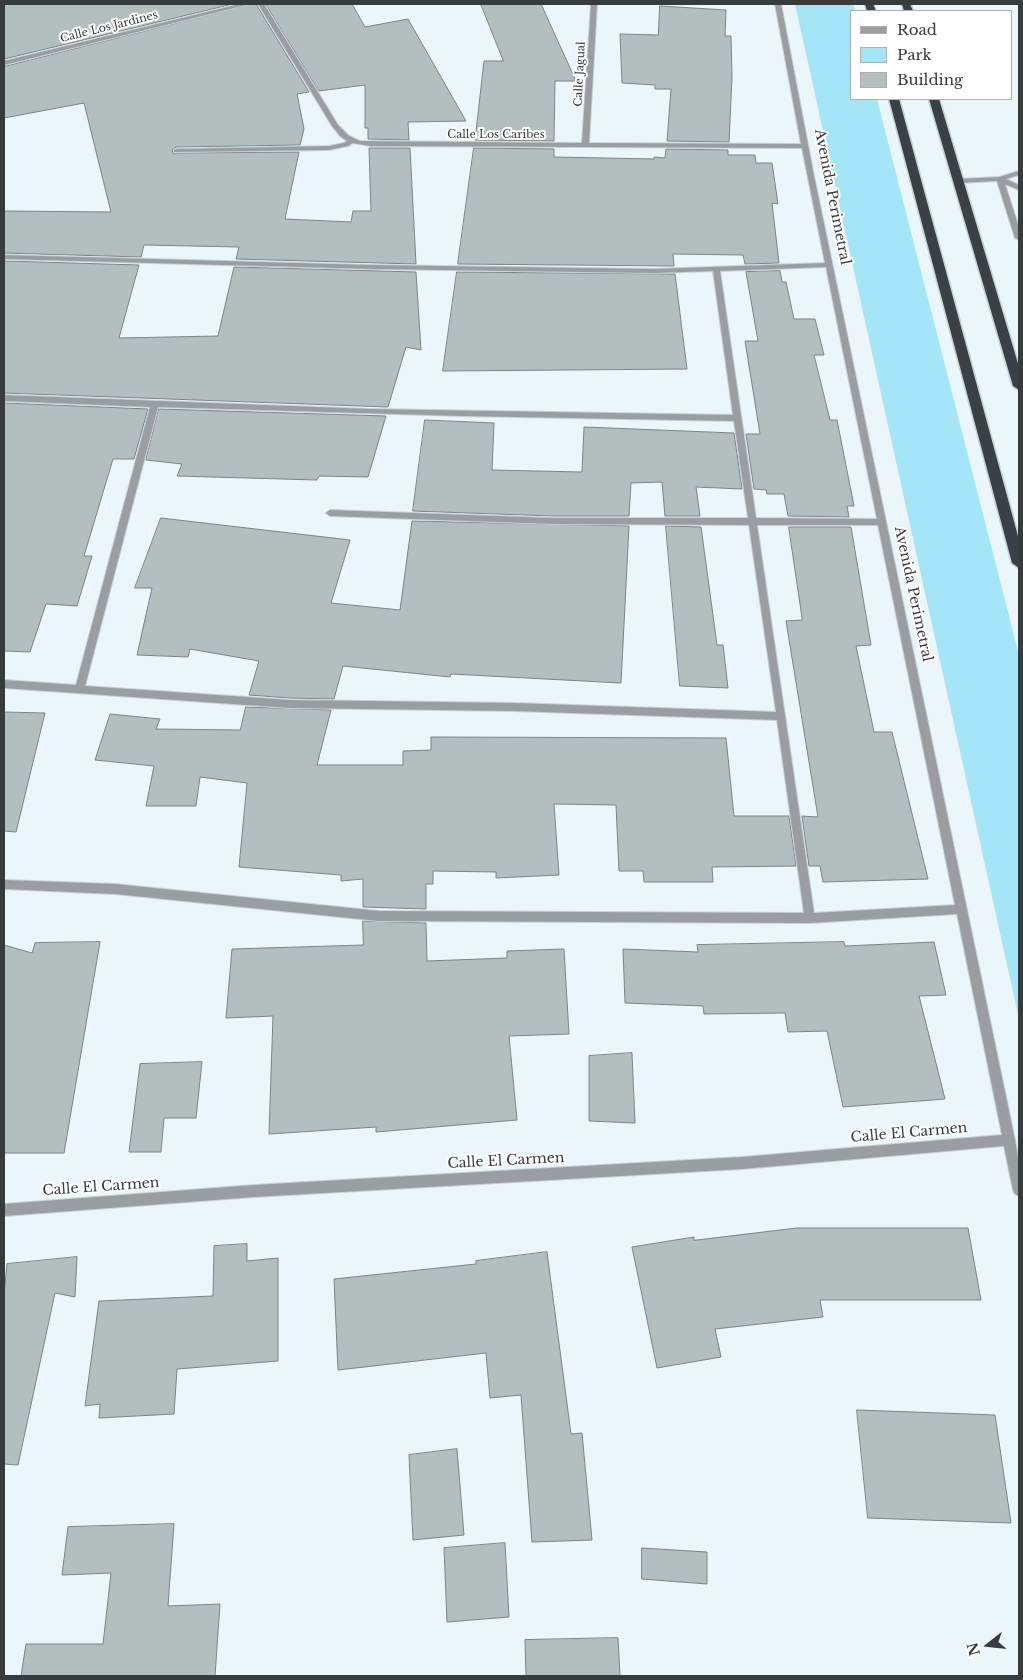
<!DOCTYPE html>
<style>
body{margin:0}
#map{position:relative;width:1023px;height:1680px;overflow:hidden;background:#eaf6f9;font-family:"Libre Baskerville",serif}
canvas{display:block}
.frame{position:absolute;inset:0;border:5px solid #363b3c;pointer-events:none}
.legend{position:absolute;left:850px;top:10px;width:162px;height:90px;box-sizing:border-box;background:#fff;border:1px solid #afb1b1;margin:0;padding:6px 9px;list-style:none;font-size:15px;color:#363b3c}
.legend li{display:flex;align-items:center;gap:10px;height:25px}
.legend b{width:25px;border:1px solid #afb1b1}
.north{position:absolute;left:963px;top:1620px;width:50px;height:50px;-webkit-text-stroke:4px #fff;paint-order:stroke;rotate:254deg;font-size:14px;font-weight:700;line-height:20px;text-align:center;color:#363b3c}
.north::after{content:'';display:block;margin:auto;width:18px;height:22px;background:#363b3c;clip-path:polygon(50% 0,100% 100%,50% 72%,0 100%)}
</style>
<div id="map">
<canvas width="1023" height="1680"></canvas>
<div class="frame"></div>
<ul class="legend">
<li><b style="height:6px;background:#9b9ea1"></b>Road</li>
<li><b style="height:14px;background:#a4e6f8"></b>Park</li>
<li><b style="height:14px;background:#b3bfbe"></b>Building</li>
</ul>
<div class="north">N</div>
</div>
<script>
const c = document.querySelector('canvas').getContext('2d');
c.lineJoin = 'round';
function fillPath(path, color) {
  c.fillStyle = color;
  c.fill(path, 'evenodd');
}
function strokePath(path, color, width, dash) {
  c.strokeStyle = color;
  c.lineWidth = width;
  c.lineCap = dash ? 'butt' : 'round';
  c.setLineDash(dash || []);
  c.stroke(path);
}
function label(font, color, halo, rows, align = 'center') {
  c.font = font + ' "Libre Baskerville",serif';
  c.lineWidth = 4;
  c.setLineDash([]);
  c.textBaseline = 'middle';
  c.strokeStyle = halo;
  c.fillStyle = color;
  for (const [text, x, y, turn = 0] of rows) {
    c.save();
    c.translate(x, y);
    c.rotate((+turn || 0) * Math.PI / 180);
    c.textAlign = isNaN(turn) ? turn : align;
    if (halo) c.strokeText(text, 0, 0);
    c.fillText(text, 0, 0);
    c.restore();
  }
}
const green = new Path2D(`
 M795 4H853L855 11H852V99H877L1019 655V1019Z`);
const building = new Path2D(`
 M4 4H233L4 59Z
 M252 4H256L309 92 297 94 304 129 300 145 176 147 172 150 173 153 299 152 285 219 351 222 353 211H371L369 148H410L416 264 236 259 239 247 144 245 141 257 4 253V211L111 212 84 103 4 118V67Z
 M266 4H352L365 27 408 19 466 121 408 122 409 140 368 139V128H365V85L319 91Z
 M481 4H541L576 81H555L554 141 475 140 484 61H503Z
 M660 6 726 10 725 36H731L732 77 729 142 667 141 671 89H655V85L622 83 620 34 658 35Z
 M474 148 554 149V157L654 159V157L665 158 666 149 728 150V155H755L756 163H772L778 204 772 203 779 263 745 264 743 255 673 254 674 266 458 264Z
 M4 261 139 265 119 338 218 336 234 267 416 272 421 350 406 347 388 407 4 393Z
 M780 271 782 282H786L794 319H815L824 355H814L830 420H837L854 506H847L849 517 788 516 784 494H767L766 490 754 489 746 434H760L745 341H758L746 272Z
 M457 272 675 274 687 369 443 371Z
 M4 403 148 409 134 459H113L84 556H92L77 606 46 604 30 652 4 651Z
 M159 409 386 416 368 477 319 476 317 480 177 476 182 464 146 460Z
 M425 420 494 423 492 470 582 472 584 427 734 433 742 489 696 487 700 516H665L662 482 631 483 629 516H553L413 511Z
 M161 518 350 540 331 603 400 610 412 521 629 526 621 683 451 674 450 677 343 666 334 699 290 698 249 695 259 661 190 649 188 657 137 655 152 588H135Z
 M666 526 701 527 717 645H723L728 688 680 686Z
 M789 527H851L871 645 856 646 874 732H892L928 879 823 882 820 866H809L802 816 818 817 786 621 802 620Z
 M246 707 331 710 317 765H403V751L431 750V737L726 738 734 816H789L796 866 712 867 713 882H644L643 871H619L616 805 554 804 559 875 496 878V872L433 871V884H426V909L363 907V879L341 881V875L239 867 247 783 200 777 196 806H146L154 766 95 760 110 714 160 719 156 729 240 730Z
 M4 712 45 713 16 832 4 831Z
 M363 921 426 923 427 961 507 958V951L564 949 569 1034 509 1036 517 1120 376 1132V1127L269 1134 273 1016 226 1018 232 949 363 945Z
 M100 942 64 1153H4V945L32 953 35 943Z
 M844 942 845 946 934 942 946 995 919 996 945 1099 843 1107 827 1031 788 1032 785 1013 704 1014 703 1006 625 1003 623 949 698 952 697 945Z
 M632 1053 635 1123 589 1121V1056Z
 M202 1062 196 1118H164L161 1152H129L140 1064Z
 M797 1228H968L981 1300H820L823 1317 715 1329 721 1357 657 1368 632 1247 694 1237V1240Z
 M247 1244V1261L278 1258V1361L177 1369 174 1414 99 1418 100 1404 85 1406 99 1301 213 1296 214 1246Z
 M547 1252 571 1434 582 1433 592 1540 532 1542 521 1395 490 1398 486 1353 338 1370 334 1279 476 1264V1261Z
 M77 1257 75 1297 55 1293 18 1465 4 1464V1295L7 1264Z
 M857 1410 995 1415 1011 1523 868 1518Z
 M457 1449 464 1535 413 1540 409 1455Z
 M174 1524 168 1606 220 1604 215 1676H21L26 1644H103L111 1573 62 1575 68 1527Z
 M505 1543 509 1617 447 1622 444 1548Z
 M642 1548 707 1552V1584L642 1579Z
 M618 1638 620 1676H526L525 1640Z`);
const street = new Path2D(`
 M240 4H250L4 65V61Z
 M258 4H264L338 125 349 136 360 141 582 143 591 4H597L589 143 801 144 775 4H781L814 176 1015 1140 1019 1163V1196L1015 1194 1013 1190 1004 1146 742 1169 254 1197 4 1216V1204L254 1185 742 1157 1002 1135 957 914 810 923 379 921 115 894 4 889V880L115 884 379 911 804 913 777 720 514 711 290 708 4 688V680L76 685 150 407 4 401V395L370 409 733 415 713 271 654 273 372 269 4 259V255L372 265 654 269 825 263 802 148 370 146 353 143 348 146 329 150 174 152V150L176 149 329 146 344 143 347 141 340 136 332 126ZM826 267 877 519 756 518 720 271ZM158 407 462 416 734 421 748 518H553L330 510 326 513 330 516 553 524 749 525 776 712 514 703 290 700 85 686ZM757 525H878L955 905 814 913Z
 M1019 171V175L1006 179 1019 185V190L1005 184 1019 228V240L1015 238 997 181 958 183 955 181 958 179 999 177Z`);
const highway = new Path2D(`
 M865 4H873L876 11H867Z
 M902 4H910L913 11H904Z
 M889 99H899L1019 540V568L1012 563Z
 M929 99H939L1019 367V390L1013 386Z`);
const farStreetnames = [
 ["Calle Los Jardines",109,27,-14],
 ["Calle Jagual",580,74,-87],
 ["Calle Los Caribes",496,135]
];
const streetNames = [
 ["Avenida Perimetral",832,197,79],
 ["Avenida Perimetral",913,594,78],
 ["Calle El Carmen",909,1133,-5],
 ["Calle El Carmen",506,1161,-3],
 ["Calle El Carmen",101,1187,-4]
];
fillPath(green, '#a4e6f8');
fillPath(building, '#b3bfbe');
strokePath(building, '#7a8584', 1);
strokePath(street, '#c6d1d3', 2);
strokePath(highway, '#c6d1d3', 3);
fillPath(street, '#9b9ea1');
fillPath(highway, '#3a4146');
label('11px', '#363b3c', '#fff', farStreetnames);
label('14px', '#363b3c', '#fff', streetNames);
</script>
